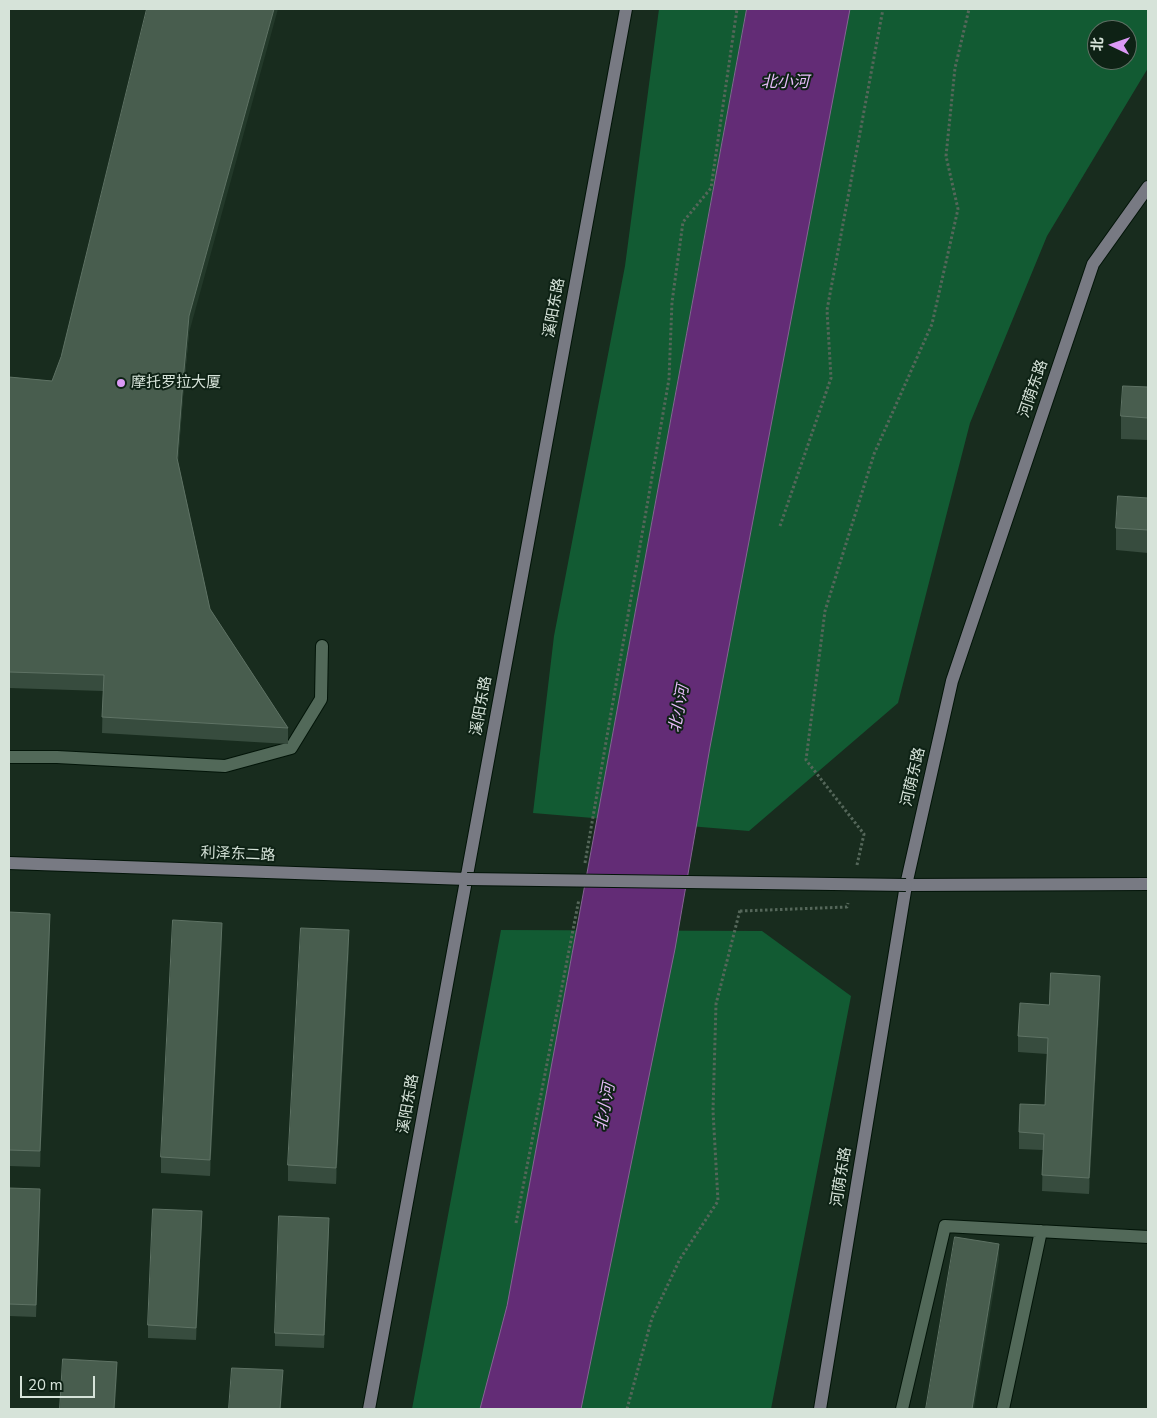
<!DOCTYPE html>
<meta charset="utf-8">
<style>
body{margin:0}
#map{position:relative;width:1157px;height:1418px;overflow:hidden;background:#182c1e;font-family:"Nunito Sans","Noto Sans SC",sans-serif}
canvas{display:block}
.frame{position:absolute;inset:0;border:10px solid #d6e3d9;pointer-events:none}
.north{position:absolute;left:1087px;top:20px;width:50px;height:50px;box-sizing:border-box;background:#0e2215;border:1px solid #5e6f63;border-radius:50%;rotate:273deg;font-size:14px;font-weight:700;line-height:20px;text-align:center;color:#d6e3d9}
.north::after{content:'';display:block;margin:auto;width:18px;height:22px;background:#db99f5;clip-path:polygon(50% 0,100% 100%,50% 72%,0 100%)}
.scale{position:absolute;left:20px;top:1376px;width:75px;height:22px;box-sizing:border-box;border:2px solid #d6e3d9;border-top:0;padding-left:6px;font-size:15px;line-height:18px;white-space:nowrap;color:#d6e3d9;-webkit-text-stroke:4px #0e2215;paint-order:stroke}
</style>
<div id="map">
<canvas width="1157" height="1418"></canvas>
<div class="frame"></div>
<div class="north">北</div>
<div class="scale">20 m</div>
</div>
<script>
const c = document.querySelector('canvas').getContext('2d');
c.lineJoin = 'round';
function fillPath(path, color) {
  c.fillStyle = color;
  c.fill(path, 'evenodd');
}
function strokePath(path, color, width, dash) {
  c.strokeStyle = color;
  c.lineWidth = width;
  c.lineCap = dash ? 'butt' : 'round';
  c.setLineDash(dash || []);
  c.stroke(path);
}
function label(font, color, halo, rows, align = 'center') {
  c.font = font + ' "Nunito Sans","Noto Sans SC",sans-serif';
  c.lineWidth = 4;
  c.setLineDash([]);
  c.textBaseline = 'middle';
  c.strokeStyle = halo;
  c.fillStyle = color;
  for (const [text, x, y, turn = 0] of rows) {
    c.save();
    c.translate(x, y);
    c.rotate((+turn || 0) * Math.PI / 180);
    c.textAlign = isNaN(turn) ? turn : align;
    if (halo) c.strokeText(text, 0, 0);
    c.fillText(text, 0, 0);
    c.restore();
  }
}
const green = new Path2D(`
 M659 9H1148V68L1047 236 970 423 898 703 749 831 533 813 554 636 625 266ZM1097 30H1127V60H1097Z
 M501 930 762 931 851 996 771 1409H412Z`);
const water = new Path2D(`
 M747 9H850L710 747 675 949 581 1409H480L507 1306Z`);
const path = new Path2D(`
 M780 526 831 378 827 310 883 9
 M585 863 669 379 672 302 683 222 711 188 737 9
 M857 865 864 834 806 760 825 611 874 454 932 324 958 209 946 156 955 68 969 9
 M740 911 847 907 848 903
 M516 1223 579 899
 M627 1409 652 1318 680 1259 718 1201 713 1111 716 1004 740 910`);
const lane = new Path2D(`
 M9 757H57L225 766 291 748 321 699 322 646`);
const street = new Path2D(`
 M902 1409 945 1226 1148 1237
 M1003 1409 1041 1231`);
const secondary = new Path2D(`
 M9 863 467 879
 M906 885 1148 884
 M369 1409 626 9
 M820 1409 906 885 952 681 1093 264 1148 187`);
const secondaryBridge = new Path2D(`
 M467 879 906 885`);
const wall = new Path2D(`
 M189 333 183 397 178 462 210 609 288 728V744L102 733 103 691 9 688V377L52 381Z
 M1148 387V440L1121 439V416Z
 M1148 498V553L1116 550V528Z
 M9 912 50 930 40 1167 9 1166Z
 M222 939 210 1176 161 1173V1157Z
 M349 946 336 1184 288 1181V1165Z
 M1100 992 1089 1194 1042 1191 1043 1150 1019 1149V1132L1045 1105 1047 1054 1018 1052V1036L1049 1005Z
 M9 1188 40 1202 36 1317 9 1316Z
 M202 1223 196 1340 148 1338V1325Z
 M329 1230 324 1348 275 1346V1333Z`);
const shadedWall = new Path2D(`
 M274 9H278L189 333 183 397 177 474V458L183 381 189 316Z
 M50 914V930L40 1167V1151Z
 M222 923V939L210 1176V1160Z
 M349 930V946L336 1184V1168Z
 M1100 976V992L1089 1194V1178Z
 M202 1211V1223L196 1340V1328Z
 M329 1218V1230L324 1348V1335Z
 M999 1244V1260L974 1409H972Z
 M117 1362V1378L115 1409H114Z
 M283 1370 281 1409H280Z`);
const building = new Path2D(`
 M147 9H274L189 316 183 381 177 458 210 609 288 728 102 717 104 675 9 672V377L52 381 61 357Z
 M1123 386 1148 387V418L1121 416Z
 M1118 496 1148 498V530L1116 528Z
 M9 912 50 914 40 1151 9 1150Z
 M173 920 222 923 210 1160 161 1157Z
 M301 928 349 930 336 1168 288 1165Z
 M1051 973 1100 976 1089 1178 1042 1175 1044 1134 1019 1132 1020 1104 1045 1105 1048 1038 1018 1036 1020 1003 1049 1005Z
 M9 1188 40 1189 36 1305 9 1304Z
 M153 1209 202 1211 196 1328 148 1325Z
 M279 1216 329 1218 324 1335 275 1333Z
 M955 1237 999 1244 972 1409H926Z
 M63 1359 117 1362 114 1409H60Z
 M232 1368 283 1370 280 1409H229Z`);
const markers = [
 [121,383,5,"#db99f5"]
];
const streetNames = [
 ["溪阳东路",555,308,-80],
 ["河荫东路",1034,389,-71],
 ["溪阳东路",482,706,-80],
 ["河荫东路",914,777,-77],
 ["利泽东二路",238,855,2],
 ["溪阳东路",409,1104,-80],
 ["河荫东路",842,1177,-81]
];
const poiNames = [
 ["摩托罗拉大厦",131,383]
];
const waterNames = [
 ["北小河",785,83],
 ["北小河",680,709,-79],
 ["北小河",606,1107,-79]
];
fillPath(green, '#125b33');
fillPath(water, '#632c76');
strokePath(water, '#866394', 1);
strokePath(lane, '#021408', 14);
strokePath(street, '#021408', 14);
strokePath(secondary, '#021408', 14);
strokePath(path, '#55675a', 3, [2.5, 2.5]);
strokePath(lane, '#526959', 12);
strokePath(street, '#526959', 12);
strokePath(secondary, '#787a83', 12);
strokePath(secondaryBridge, '#021408', 14, []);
strokePath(secondaryBridge, '#787a83', 12);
fillPath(wall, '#374c3e');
fillPath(shadedWall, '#23392a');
fillPath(building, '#485d4e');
strokePath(building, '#5e7264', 1);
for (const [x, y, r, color] of markers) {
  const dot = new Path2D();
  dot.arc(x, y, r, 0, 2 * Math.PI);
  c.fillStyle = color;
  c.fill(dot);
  strokePath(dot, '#0e2215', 2);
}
label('15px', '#d6e3d9', '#0e2215', streetNames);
label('15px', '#d6e3d9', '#0e2215', poiNames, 'left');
label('italic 16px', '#e7bcf9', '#0e2215', waterNames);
</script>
